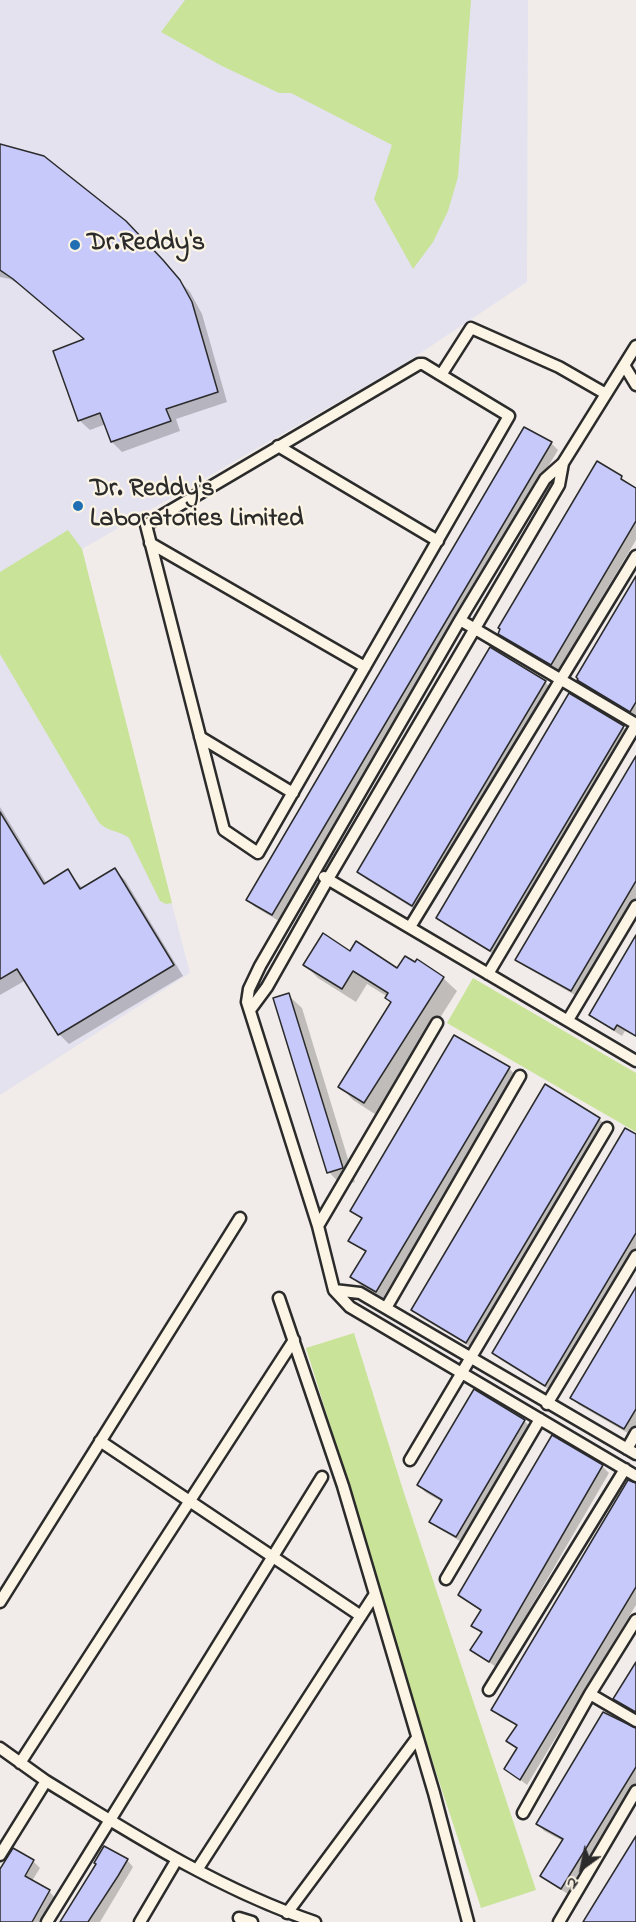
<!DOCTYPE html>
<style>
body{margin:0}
#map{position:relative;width:636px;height:1922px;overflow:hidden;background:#f1ece9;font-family:"Indie Flower",sans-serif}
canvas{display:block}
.north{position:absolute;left:552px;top:1838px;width:60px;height:60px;-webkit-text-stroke:4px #fcf5e5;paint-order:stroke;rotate:213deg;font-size:16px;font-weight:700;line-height:24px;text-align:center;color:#2b2b2b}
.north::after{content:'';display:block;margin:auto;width:21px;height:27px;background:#2b2b2b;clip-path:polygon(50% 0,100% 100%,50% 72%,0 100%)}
</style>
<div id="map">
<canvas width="636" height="1922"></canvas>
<div class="north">N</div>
</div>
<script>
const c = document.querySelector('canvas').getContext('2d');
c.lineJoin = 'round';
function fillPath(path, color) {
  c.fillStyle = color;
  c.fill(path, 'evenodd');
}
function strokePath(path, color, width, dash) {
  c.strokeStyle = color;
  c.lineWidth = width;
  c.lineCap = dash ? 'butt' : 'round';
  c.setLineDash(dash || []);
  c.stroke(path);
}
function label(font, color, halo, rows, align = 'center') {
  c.font = font + ' "Indie Flower",sans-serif';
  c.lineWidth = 4.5;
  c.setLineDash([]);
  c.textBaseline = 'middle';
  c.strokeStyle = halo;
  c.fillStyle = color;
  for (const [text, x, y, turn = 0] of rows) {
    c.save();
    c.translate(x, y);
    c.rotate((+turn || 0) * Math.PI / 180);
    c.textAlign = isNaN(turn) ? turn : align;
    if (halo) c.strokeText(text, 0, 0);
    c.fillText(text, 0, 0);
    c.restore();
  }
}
const built = new Path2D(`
 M0 0H528L527 282 404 364 82 549 123 717 190 973 0 1095Z`);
const green = new Path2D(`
 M185 0H471L458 177 448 211 433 242 413 269 374 199 392 145 291 93H279L222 66 161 32Z
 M68 530 82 549 172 903 166 904 160 901 129 838C119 830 106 832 98 821L0 654V572Z
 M473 978 636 1073V1132L447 1023Z
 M354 1333 403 1490 536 1890 481 1908 420 1724 355 1505 306 1348Z`);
const shadow = new Path2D(`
 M0 146 136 233 190 292 202 314 227 402 176 419 180 431 122 452 112 442 106 424 90 430 79 420 86 340 25 288 10 279 0 277Z
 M551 443 558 450 279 921 255 907 248 900Z
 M621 478 636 490V540L558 671 507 641 500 633Z
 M636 579V717L586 688 579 680Z
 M545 682 552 689 419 912 366 879 359 872Z
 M623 727 630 734 498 957 445 925 438 918Z
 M636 758V898L578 997 524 966 517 959Z
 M0 807 47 884 68 871 83 889 115 870 125 880 183 976 69 1044 59 1034 26 980 0 995Z
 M636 938V1037L625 1031 622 1036 598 1021 591 1014Z
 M350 953 398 970 443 978 457 991 378 1116 353 1100 340 1086 393 1003 388 997 367 984 356 1002 318 978 305 965Z
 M288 995 302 1008 355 1182 342 1186 329 1172Z
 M509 1068 515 1075 383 1298 359 1284 352 1277 367 1253 349 1241 362 1219 352 1211Z
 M599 1119 606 1126 474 1349 420 1317 413 1310Z
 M636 1136V1251L553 1392 501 1360 494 1353Z
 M636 1289V1428L631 1435 579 1405 572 1398Z
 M524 1421 531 1427 463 1543 438 1528 431 1521 442 1502 425 1492 419 1485Z
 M553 1437 603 1467 609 1473 496 1667 472 1650 482 1634 473 1626 482 1611 460 1595Z
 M636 1485V1605L527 1785 506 1769 518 1750 508 1741 517 1726 499 1716 493 1709Z
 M636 1665V1714L615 1699Z
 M636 1729V1783L568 1894 549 1882 542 1876 563 1841 544 1831 538 1824Z
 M14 1850 33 1861 40 1868 32 1881 49 1891 55 1898 41 1922H0V1873Z
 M127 1860 133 1867 100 1922H62Z`);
const building = new Path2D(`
 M0 144 44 156 126 221 163 260 180 280 192 302 218 392 166 409 171 421 111 442 100 413 78 421 53 351 84 339 13 279 0 270Z
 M524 427 552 442 272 915 246 900Z
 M597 461 622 476 621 479 636 488V521L551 665 498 634 500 629 498 628Z
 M636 576V702L630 712 577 680 578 679 576 677Z
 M490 647 546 681 412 906 357 872Z
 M569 693 624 726 490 951 436 918Z
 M636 756V881L571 991 515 960Z
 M0 812 44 884 68 869 80 889 115 868 174 965 58 1035 17 969 0 979Z
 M323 933 350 951 356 941 397 968 405 956 415 962 417 959 444 977 364 1103 338 1087 391 1002 385 998 388 993 353 971 342 989 303 965Z
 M636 935V1036L617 1025 614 1030 589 1015Z
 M289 993 343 1168 327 1173 273 998Z
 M454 1035 510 1067 376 1292 350 1277 366 1251 348 1241 362 1218 350 1211Z
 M545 1084 600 1118 466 1343 411 1310Z
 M625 1128 636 1134V1233L545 1386 492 1353Z
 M636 1287V1409L624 1429 570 1398Z
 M474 1389 525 1420 456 1537 429 1522 442 1500 417 1485Z
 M552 1435 603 1465 489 1662 470 1650 482 1632 471 1626 481 1610 458 1595Z
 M628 1480 636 1483V1587L520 1780 504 1769 517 1748 506 1741 517 1725 491 1710Z
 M636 1662V1712L613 1699Z
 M603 1712 636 1728V1767L561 1889 540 1876 563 1839 536 1824Z
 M636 1836V1922H583L594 1904Z
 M104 1846 128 1859 118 1876 88 1922H60L96 1864 94 1863Z
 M13 1848 34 1860 25 1876 50 1890 32 1922H0V1869Z`);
const minor = new Path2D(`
 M636 346 563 463 545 479 460 620 260 966 249 989 247 1002 318 1226 334 1290 350 1307 636 1476
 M624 365 636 385
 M441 375 423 364H419L146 525 224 830 258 853 509 416 441 375 471 328 559 367 606 394
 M278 446 438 541
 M150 543 365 667
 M460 620 636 724
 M200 737 293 793
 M324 877 636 1061
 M410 927 636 556
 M488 974 636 725
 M250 1010 267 987 328 879 559 485 563 463
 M568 1020 636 906
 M318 1226 437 1023
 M334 1290 360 1293 636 1454
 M279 1298 343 1486 434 1793 468 1922
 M386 1308 520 1076
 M547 1404 636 1256
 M100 1441 361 1616
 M627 1449 636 1433
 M410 1460 607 1128
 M446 1579 540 1419
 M0 1602 240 1218
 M489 1690 625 1469
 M590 1694 636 1721
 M0 1748 46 1781 0 1855
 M20 1763 294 1340
 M46 1781C132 1834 218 1889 315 1922
 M523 1813 590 1694 636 1620
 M197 1870 375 1594
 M287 1913 417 1738
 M239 1918 252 1922
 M47 1922 322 1477
 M140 1922 176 1861
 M559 1922 636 1791`);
const markers = [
 [75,245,6,"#1f6fb2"],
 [78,506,6,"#1f6fb2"]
];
const poiNames = [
 ["Dr.Reddy's",87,245],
 ["Dr. Reddy's",90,491],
 ["Laboratories Limited",90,521]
];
fillPath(built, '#e4e2ee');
fillPath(green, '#c9e399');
fillPath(shadow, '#0003');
fillPath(building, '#c7c9fb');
strokePath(building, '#2b2b2b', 1.5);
strokePath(minor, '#2b2b2b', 15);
strokePath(minor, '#fcf5e5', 10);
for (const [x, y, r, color] of markers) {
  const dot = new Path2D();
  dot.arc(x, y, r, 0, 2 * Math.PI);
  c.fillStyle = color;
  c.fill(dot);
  strokePath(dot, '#fcf5e5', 2);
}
label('bold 26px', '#2b2b2b', '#fcf5e5', poiNames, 'left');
</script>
